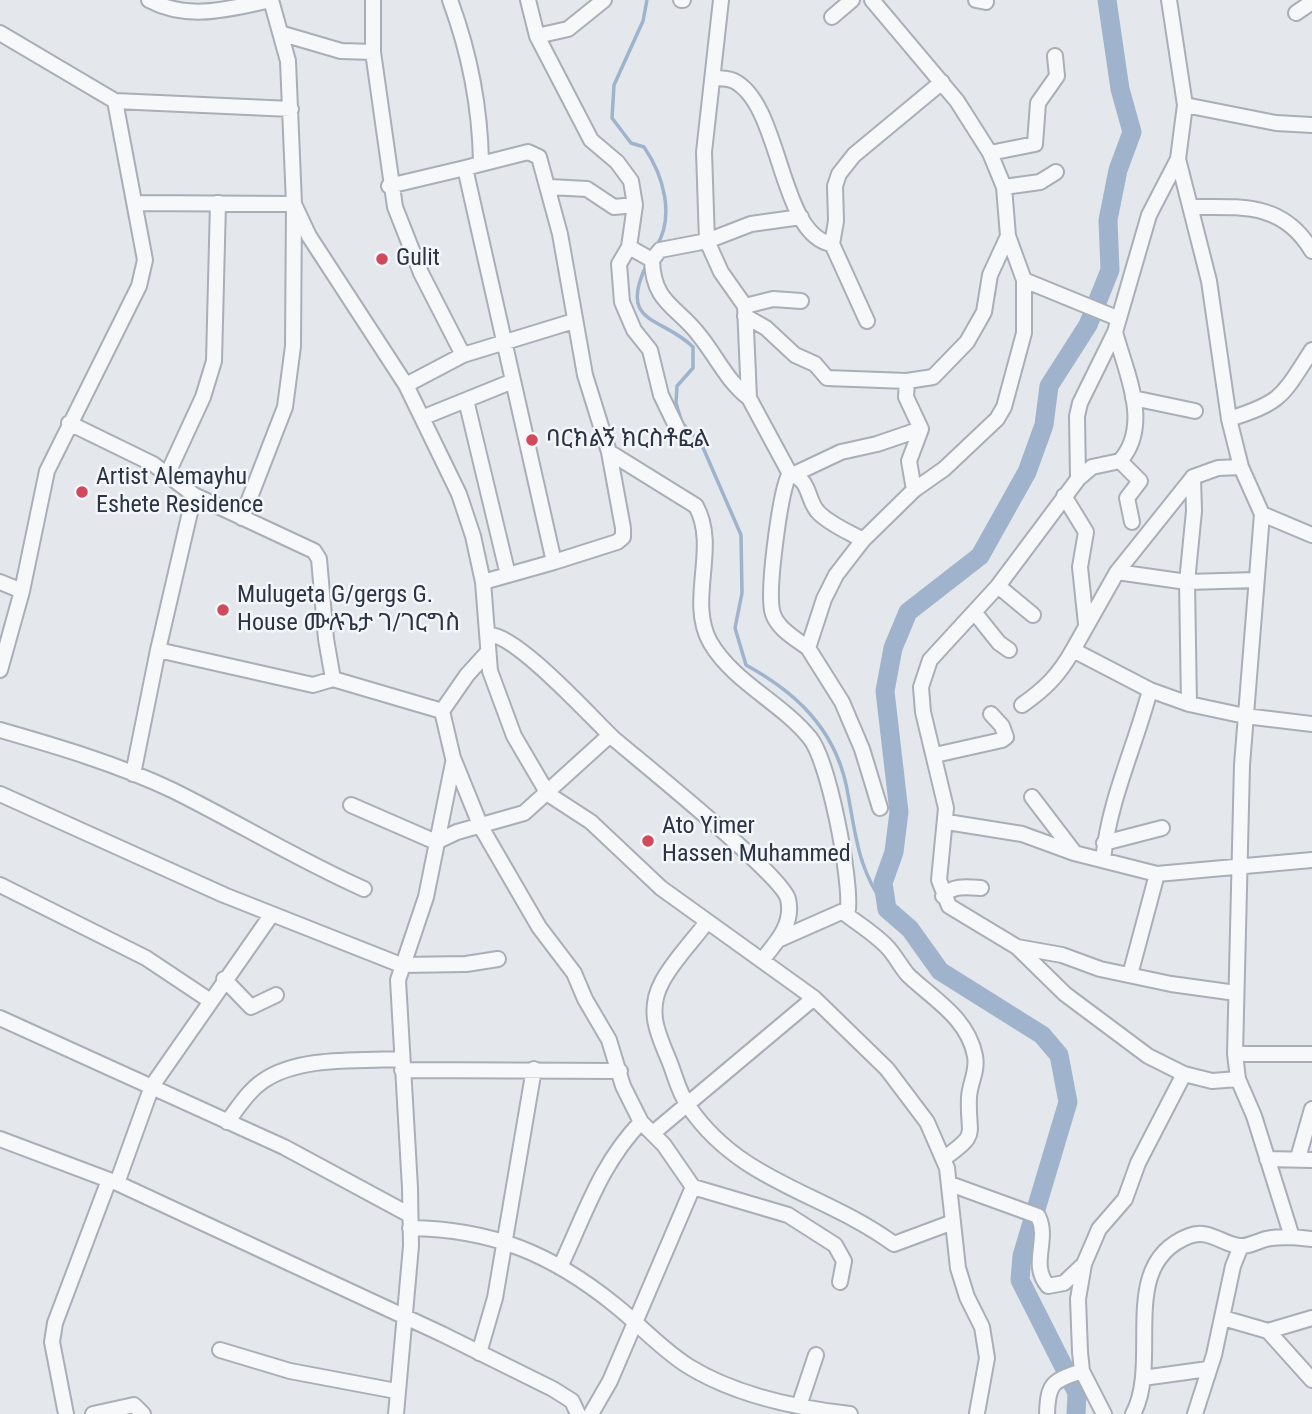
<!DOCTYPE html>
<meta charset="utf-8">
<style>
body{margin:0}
canvas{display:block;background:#e4e7ec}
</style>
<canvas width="1312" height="1414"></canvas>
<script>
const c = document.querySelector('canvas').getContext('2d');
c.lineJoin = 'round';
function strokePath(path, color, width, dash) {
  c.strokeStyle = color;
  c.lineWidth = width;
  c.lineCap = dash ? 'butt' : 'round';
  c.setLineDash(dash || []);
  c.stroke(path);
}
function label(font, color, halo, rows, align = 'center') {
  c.font = font + ' "Roboto Condensed","Noto Sans Ethiopic",sans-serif';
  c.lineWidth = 5;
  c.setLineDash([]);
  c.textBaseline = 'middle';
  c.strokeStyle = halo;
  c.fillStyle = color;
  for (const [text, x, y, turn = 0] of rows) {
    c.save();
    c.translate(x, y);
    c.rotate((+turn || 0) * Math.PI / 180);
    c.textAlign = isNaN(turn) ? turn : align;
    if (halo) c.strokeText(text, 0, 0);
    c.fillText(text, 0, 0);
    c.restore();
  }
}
const stream = new Path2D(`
 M647 0 643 21 614 85 612 118 631 143 644 147C664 176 675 217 656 247
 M647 264C617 325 662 316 693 347V368L677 386 676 403 682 423 701 443 741 535 742 593 735 628 746 665C795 692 833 727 846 784 856 833 856 867 887 909`);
const river = new Path2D(`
 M1076 1414 1077 1393 1020 1280 1022 1256 1068 1102 1059 1055 1042 1035 940 971 910 929 887 909 883 883 894 852 899 812 885 691 893 648 908 612 980 556 1027 472 1044 425 1049 386 1088 325 1110 270 1108 220 1118 170 1132 132 1120 89 1107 0`);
const minor = new Path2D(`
 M450 0C470 54 480 105 481 162
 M528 0 537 36 591 140 617 162 631 181 635 205 629 247 652 260
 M681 0H683
 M721 0 704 152 707 241 721 272 745 306 749 398 790 474C812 480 806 501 819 513 831 525 849 532 863 540
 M872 0 957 101 990 153 1004 187 1008 236 1024 280V333L1004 407 997 419 944 469 914 490 863 540 836 575 824 599 808 648 842 702 862 749 880 808
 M976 0 986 2
 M1296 13 1312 2
 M832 17 852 0
 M0 33 115 101 145 260 139 286 47 471 22 591 0 670
 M283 34 341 51 373 52V0
 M537 36 568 29 604 0
 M373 52 395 207 421 273 463 355 574 321
 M713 78C720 78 728 78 734 81 782 105 779 236 832 244
 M115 101 291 109
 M1185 105 1276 123 1312 125
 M528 152 539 157 560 234 585 375 609 452 623 528V537L617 542 554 562 465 168Z
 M990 153 1035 144 1038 103 1057 76 1055 56
 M1178 159 1149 215 1115 332 1080 403 1077 416 1078 479 998 586 930 660 921 687 923 712 946 808 939 880 949 906 1017 947 1065 994 1148 1056 1184 1074 1212 1081 1238 1079
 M389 186 465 168
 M550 187 587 189 614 207 635 205
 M1004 187 1040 182 1056 172
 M135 203 294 204 288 61 271 0C228 9 189 21 149 0
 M1191 207C1242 207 1283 202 1312 251
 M629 247 619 264 622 302 634 330 650 350 661 395 677 428
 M1024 280 1117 318
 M745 306 773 299 801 301
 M745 316 766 328 795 355 815 364 827 378 907 381
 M867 321 832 244 836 221 835 186 839 174 854 155 942 82
 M406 385 463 355
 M749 398C726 380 717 357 699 335 677 306 653 303 652 260L660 250 707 241 751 224 801 217
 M1133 398 1195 411
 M466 400 508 575
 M424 417 513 381
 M1229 419C1283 402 1282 396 1312 350
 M69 423 153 464 194 495 314 551 319 559 326 639 333 679
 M609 452 696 506C719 548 687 600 710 642 734 683 781 702 810 738 829 762 851 878 848 909L780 939
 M1120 461 1140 481 1127 498 1132 522
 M1241 467 1218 468 1193 477 1194 511 1187 582 1189 704 1245 716 1312 724
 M167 475 203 397 214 361 218 203
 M1078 479 1092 467 1120 461C1152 425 1126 373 1115 332
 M914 490 909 461 921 429 906 397 907 381 933 377 967 342 984 312 990 275 1008 236
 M194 495 158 650 313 685 333 679 442 711 453 758 481 827 539 927 574 973 585 999 609 1040 623 1086 641 1122 664 1145 693 1187 788 1215 835 1245 844 1261 840 1282
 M1064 496 1086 532 1080 567 1086 624
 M1262 514 1312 535
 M242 518 285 407 293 346 294 204 309 236 406 385 459 494 473 536 483 582 490 671 514 736 548 794 591 822 661 888 814 998 887 1069 927 1122 947 1168 958 1268 967 1297 982 1327 987 1358 977 1413
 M1117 572 1187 582 1256 580
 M0 582 22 591
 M483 582 554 562
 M998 586 1033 615
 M975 613 999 643 1009 650
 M489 635C515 633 591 717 613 738 641 762 782 875 788 899 794 924 776 943 762 960
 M808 648C796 639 778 629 773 614 766 594 780 497 788 477L841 452 877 444 921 429
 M1189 704 1150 690 1073 650 1117 572 1193 477
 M1022 705C1045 689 1059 675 1073 650
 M442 711 467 675 487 653
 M0 730C59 747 117 764 172 790 237 822 298 860 364 889
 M935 755 1002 740 1006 737 1002 726 991 714
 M133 774 158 650
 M0 794 224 895 401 965 466 964 498 959
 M1032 797 1074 852
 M351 805 436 842 457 832 524 813 610 735
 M947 822 1022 834 1074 853 1157 874 1130 975
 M1104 843 1162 828
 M1103 860C1109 800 1135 747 1150 690
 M1157 874 1312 860
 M0 885 146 958 209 1000
 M943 896C953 885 967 887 981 888
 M843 912C858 924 877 935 889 949 896 957 901 967 908 975 933 999 968 1018 975 1056 978 1071 970 1082 969 1097 967 1137 981 1132 943 1159
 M706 923C692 942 673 961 662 982 647 1010 657 1032 668 1058 675 1074 678 1092 689 1107 741 1183 823 1192 894 1244L953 1222
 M1017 947 1062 955 1100 969 1171 984 1236 993
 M224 979 251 1007 276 995
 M0 1018 284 1147 410 1215
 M1235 1054H1312
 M402 1070 620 1071
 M227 1122C238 1108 248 1091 263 1081 299 1056 359 1061 401 1059
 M653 1133 814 998
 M0 1139 117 1183 442 1334 553 1389 572 1401 578 1414
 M1298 1158 1312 1109
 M1267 1159 1312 1160
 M117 1183 152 1086 272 914
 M950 1184 1038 1216C1050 1240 1029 1264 1048 1286L1064 1283 1084 1264
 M410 1228C492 1229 552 1254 615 1305 639 1324 661 1349 688 1366 735 1395 796 1408 850 1414
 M1292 1237 1312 1239
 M561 1265C586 1212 600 1165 641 1122
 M1223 1318 1268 1331 1312 1380
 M1268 1331 1312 1318
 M220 1350 290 1371 396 1391
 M479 1353 495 1298 534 1069
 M1143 1378 1208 1369
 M799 1406 816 1355
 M66 1414 52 1342 55 1323 109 1180
 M93 1414 134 1405 143 1414
 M396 1414 411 1246 410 1188 398 980 426 897 453 763
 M591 1414 610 1381 693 1187
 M1047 1414C1048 1382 1053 1381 1082 1371
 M1104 1414 1082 1371 1080 1352 1078 1299 1084 1264 1099 1229 1125 1199 1138 1163 1184 1074
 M1133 1414C1162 1360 1116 1264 1189 1236 1209 1228 1223 1245 1240 1246 1248 1247 1258 1241 1266 1239 1274 1237 1284 1237 1292 1237L1254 1116 1238 1079 1235 1054 1242 765 1262 514 1241 467 1229 419 1209 281 1178 159 1185 105 1169 0
 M1195 1414 1214 1355 1233 1266 1241 1246`);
const markers = [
 [382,259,7,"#d1495b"],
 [532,440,7,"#d1495b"],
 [82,492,7,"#d1495b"],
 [223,610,7,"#d1495b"],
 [648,841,7,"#d1495b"]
];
const poiNames = [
 ["Gulit",396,259],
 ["ባርክልኝ ክርስቶፎል",546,440],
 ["Artist Alemayhu",96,478],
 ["Eshete Residence",96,506],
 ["Mulugeta G/gergs G.",237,596],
 ["House ሙሉጌታ ገ/ገርግስ",237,624],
 ["Ato Yimer",662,827],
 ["Hassen Muhammed",662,855]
];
strokePath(stream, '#9fb4cc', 3.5);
strokePath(river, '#9fb4cc', 19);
strokePath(minor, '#a9aeb7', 18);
strokePath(minor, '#f7f8fa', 14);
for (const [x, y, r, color] of markers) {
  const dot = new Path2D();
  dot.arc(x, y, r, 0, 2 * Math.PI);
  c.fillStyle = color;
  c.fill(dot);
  strokePath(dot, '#f4f6f9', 2.5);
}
label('24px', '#2b3445', '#f4f6f9', poiNames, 'left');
</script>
